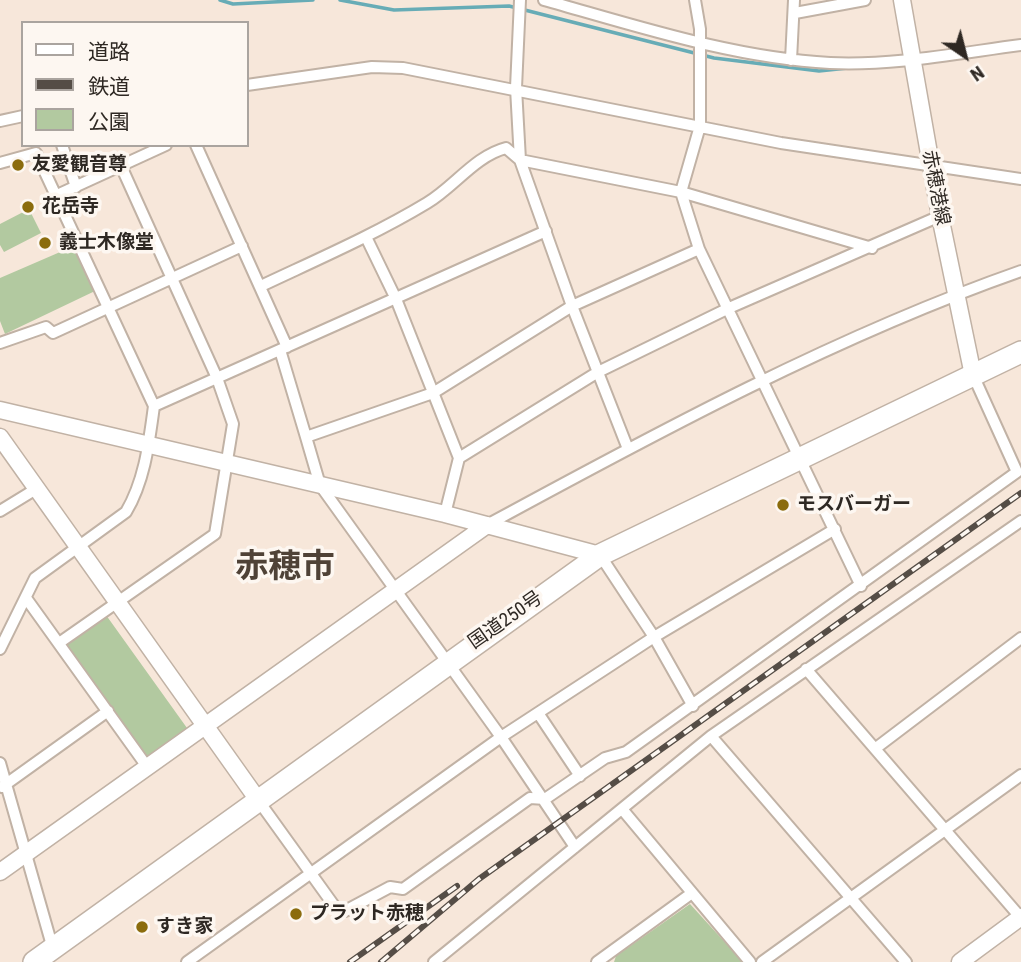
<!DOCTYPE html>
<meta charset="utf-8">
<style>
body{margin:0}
#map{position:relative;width:1021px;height:962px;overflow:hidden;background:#f7e7da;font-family:"Roboto Condensed","Noto Sans JP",sans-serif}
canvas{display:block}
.legend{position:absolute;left:21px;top:21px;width:228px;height:126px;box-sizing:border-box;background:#fdf7f1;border:2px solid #aaa49f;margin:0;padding:9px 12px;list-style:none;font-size:21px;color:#2e2823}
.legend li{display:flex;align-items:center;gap:14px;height:35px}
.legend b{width:35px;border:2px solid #aaa49f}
.north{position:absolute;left:930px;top:21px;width:70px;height:70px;-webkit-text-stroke:5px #fdf7f1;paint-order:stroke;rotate:145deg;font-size:19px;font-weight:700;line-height:28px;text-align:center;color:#2e2823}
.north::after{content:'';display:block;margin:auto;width:24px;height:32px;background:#2e2823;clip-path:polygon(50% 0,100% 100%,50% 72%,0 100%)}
</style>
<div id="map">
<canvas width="1021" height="962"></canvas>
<ul class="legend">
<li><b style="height:9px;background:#fff"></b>道路</li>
<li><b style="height:9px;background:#554d46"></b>鉄道</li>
<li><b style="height:19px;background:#b2c9a0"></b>公園</li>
</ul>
<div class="north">N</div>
</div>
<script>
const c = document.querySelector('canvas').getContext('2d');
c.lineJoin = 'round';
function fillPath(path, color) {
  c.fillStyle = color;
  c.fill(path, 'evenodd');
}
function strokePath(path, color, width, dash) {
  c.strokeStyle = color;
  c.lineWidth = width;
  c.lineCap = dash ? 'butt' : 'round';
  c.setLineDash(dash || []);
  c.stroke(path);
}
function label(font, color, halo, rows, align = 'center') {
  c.font = font + ' "Roboto Condensed","Noto Sans JP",sans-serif';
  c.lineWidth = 7;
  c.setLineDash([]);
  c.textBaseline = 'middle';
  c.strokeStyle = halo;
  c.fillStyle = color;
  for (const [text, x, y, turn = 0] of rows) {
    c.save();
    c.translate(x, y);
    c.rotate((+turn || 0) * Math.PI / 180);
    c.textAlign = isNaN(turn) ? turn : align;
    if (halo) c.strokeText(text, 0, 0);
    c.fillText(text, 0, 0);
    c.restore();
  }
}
const green = new Path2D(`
 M29 209 41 233 4 252 0 245V224Z
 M74 246 95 291 5 334 0 321V278Z
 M106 615 187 728 149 756 144 755 67 648V642Z
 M690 904 743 962H614L616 956Z`);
const stream = new Path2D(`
 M220 0 233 4 313 0
 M340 0 394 10 509 6 714 58 819 71 848 68`);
const street = new Path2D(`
 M520 0 516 88 520 160 572 306 628 449
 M544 0C637 26 734 58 830 63 893 66 959 53 1021 45
 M695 0 700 29V126L681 192 699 249 861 586
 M795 13 865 0
 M791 60 794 0
 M247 85 372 67 403 68 781 143 1021 179
 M0 121 23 116
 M62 145 76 187
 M196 145 287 347
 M0 163 36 153 154 406C149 442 145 480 126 512L35 578 0 649
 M57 195 166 145
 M366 237 396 299 459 458
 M261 286C316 260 374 235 427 203 454 187 475 156 506 148L520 160 681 192 872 248
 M0 343 46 327 53 333 242 246
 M280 350 306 437
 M154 406 546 231
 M0 511 36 489
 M445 514 459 458 598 372 729 308 940 216
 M487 525C658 432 838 335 1021 271
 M600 555 654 637 693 706
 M26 598 148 768
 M59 643 215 534 233 424 217 378 121 166
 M806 669 1021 918
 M538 713 580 776
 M711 736 906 962
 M876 748 1021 638
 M0 763 53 949
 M2 787 108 711
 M258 800 335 907 345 911 390 887 403 889 530 798 545 799 605 758 626 752 1017 472 973 375
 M622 809 750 962
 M575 847 501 737 320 485 306 437 433 393 572 306 699 249
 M187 962 501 737 654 637 835 529
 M434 962 711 736 1021 521
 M597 962 692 893
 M762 962 1021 775`);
const secondary = new Path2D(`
 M902 0 940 216 973 375
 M0 410 445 514 600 555
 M0 437 258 800
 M0 872 487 525
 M960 962 1021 917`);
const highway = new Path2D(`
 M34 962 600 555 1021 352`);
const rail = new Path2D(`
 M350 962 457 886
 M381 962 479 879 1021 493`);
const markers = [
 [18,165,7,"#8b6c0d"],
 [28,207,7,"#8b6c0d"],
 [45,243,7,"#8b6c0d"],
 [783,505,7,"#8b6c0d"],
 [296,914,7,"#8b6c0d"],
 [142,927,7,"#8b6c0d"]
];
const poiNames = [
 ["友愛観音尊",32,165],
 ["花岳寺",42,207],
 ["義士木像堂",59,243],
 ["モスバーガー",797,505],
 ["プラット赤穂",310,914],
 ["すき家",156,927]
];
const streetNames = [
 ["赤穂港線",935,188,79],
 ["国道250号",506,621,-35]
];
const townNames = [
 ["赤穂市",285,569]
];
fillPath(green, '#b2c9a0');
strokePath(stream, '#67acb6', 3.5);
strokePath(street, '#c1b2a5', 14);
strokePath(secondary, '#c1b2a5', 19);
strokePath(highway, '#c1b2a5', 24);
strokePath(street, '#fff', 10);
strokePath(secondary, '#fff', 16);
strokePath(highway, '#fff', 21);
strokePath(rail, '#554d46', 6);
strokePath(rail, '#fdf7f1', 3.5, [10]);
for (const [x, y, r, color] of markers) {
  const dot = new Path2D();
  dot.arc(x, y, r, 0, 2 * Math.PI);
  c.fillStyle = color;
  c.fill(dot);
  strokePath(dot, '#fdf7f1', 2.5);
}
label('bold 19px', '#2e2823', '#fdf7f1', poiNames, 'left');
label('19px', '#2e2823', '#fdf7f1', streetNames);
label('bold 33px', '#4f4237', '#fdf7f1', townNames);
</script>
